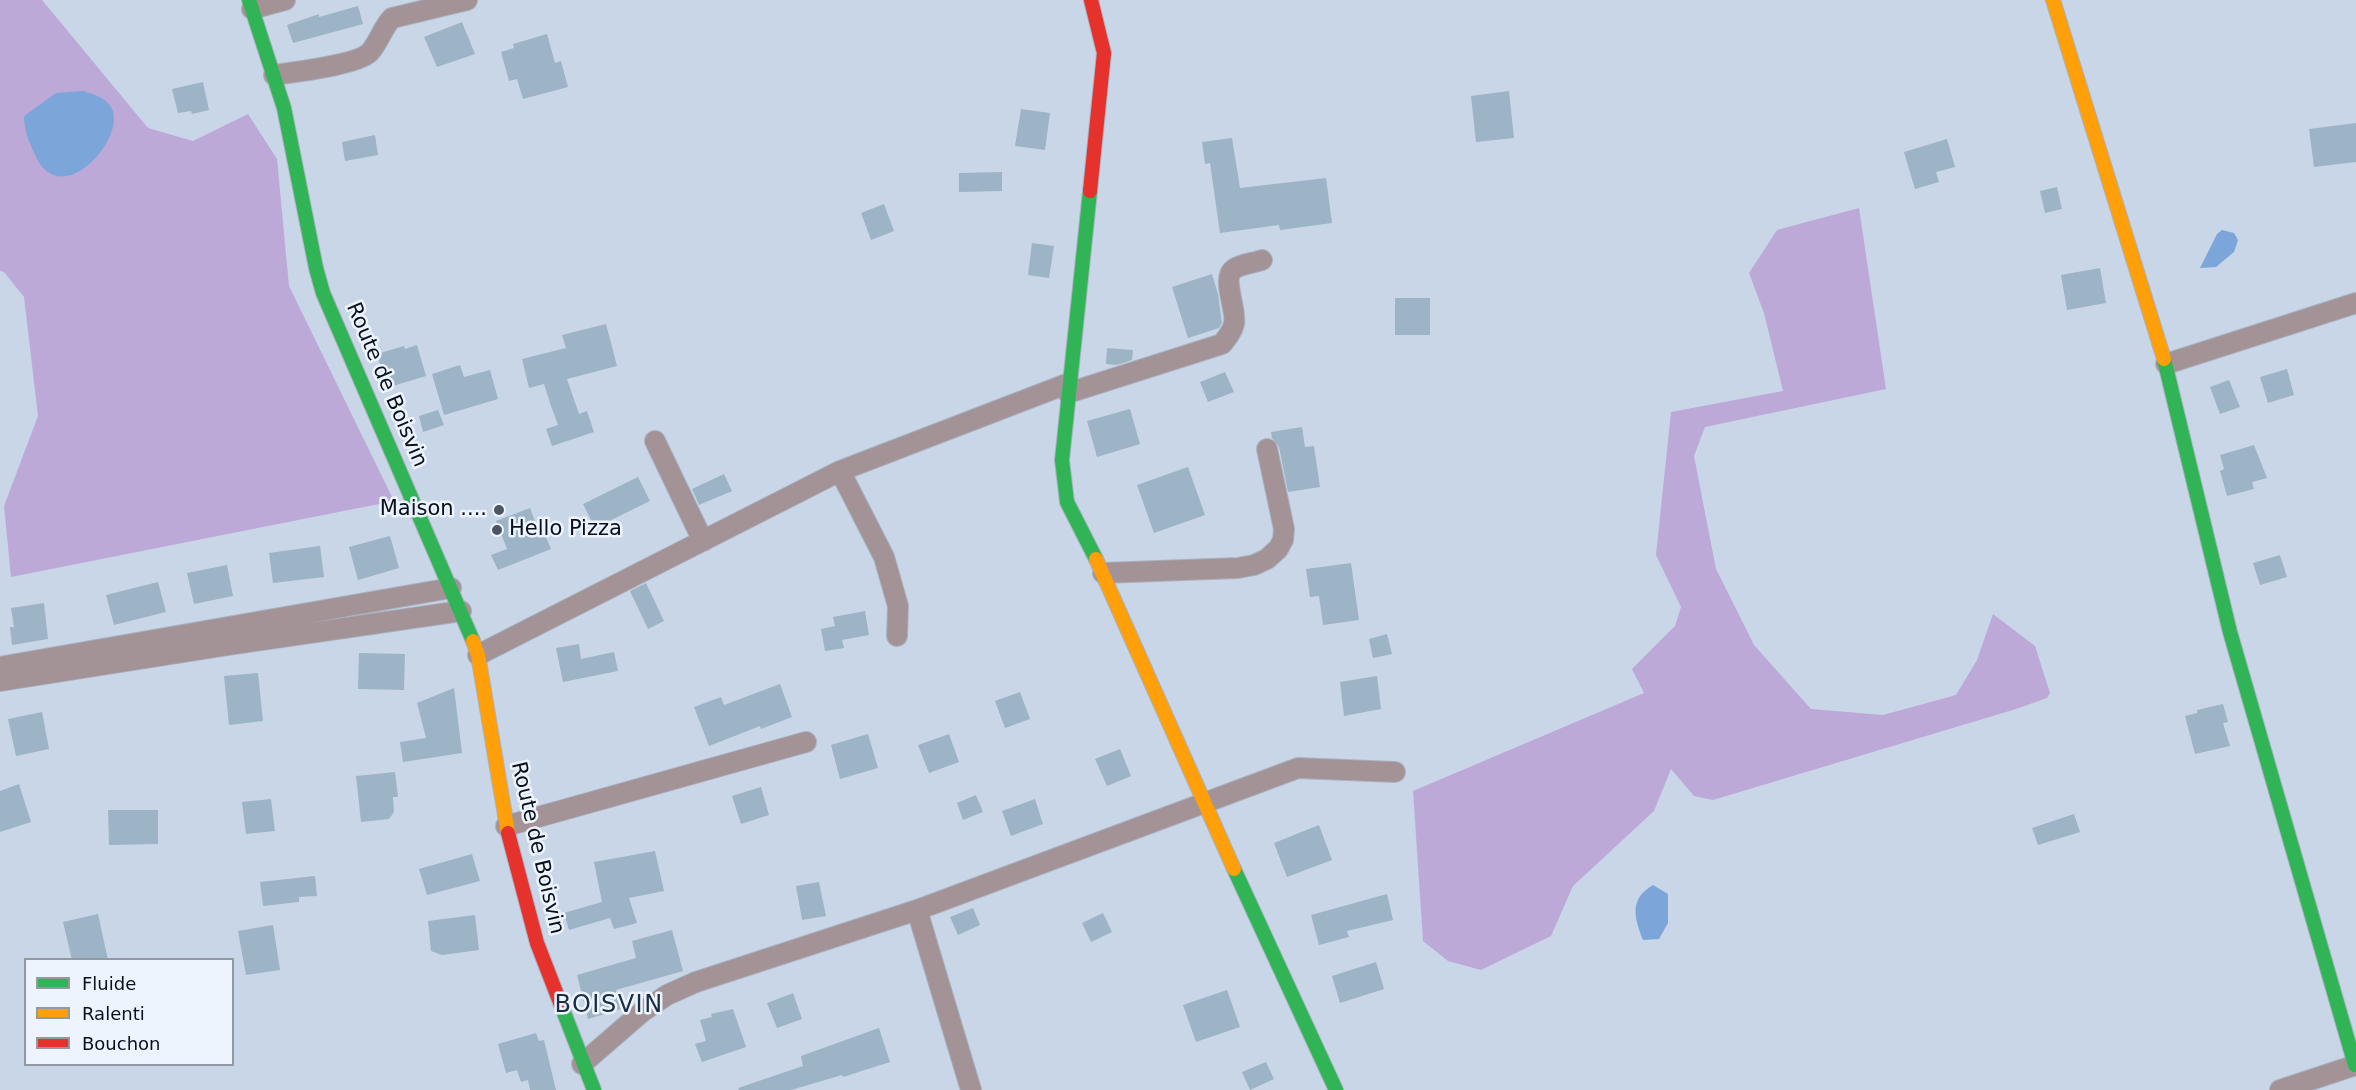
<!DOCTYPE html>
<style>
body{margin:0}
#map{position:relative;width:2356px;height:1090px;overflow:hidden;background:#c9d6e8;font-family:"DejaVu Sans",sans-serif}
canvas{display:block}
.legend{position:absolute;left:24px;top:958px;width:210px;height:108px;box-sizing:border-box;background:#edf4fe;border:2px solid #9199a3;margin:0;padding:8px 10px;list-style:none;font-size:18px;color:#08101b}
.legend li{display:flex;align-items:center;gap:12px;height:30px}
.legend b{width:30px;border:2px solid #9199a3}
</style>
<div id="map">
<canvas width="2356" height="1090"></canvas>
<ul class="legend">
<li><b style="height:8px;background:#30b455"></b>Fluide</li>
<li><b style="height:8px;background:#ff9f0a"></b>Ralenti</li>
<li><b style="height:8px;background:#e5322d"></b>Bouchon</li>
</ul>
</div>
<script>
const c = document.querySelector('canvas').getContext('2d');
c.lineJoin = 'round';
function fillPath(path, color) {
  c.fillStyle = color;
  c.fill(path, 'evenodd');
}
function strokePath(path, color, width, dash) {
  c.strokeStyle = color;
  c.lineWidth = width;
  c.lineCap = dash ? 'butt' : 'round';
  c.setLineDash(dash || []);
  c.stroke(path);
}
function label(font, color, halo, rows, align = 'center') {
  c.font = font + ' "DejaVu Sans",sans-serif';
  c.lineWidth = 5;
  c.setLineDash([]);
  c.textBaseline = 'middle';
  c.strokeStyle = halo;
  c.fillStyle = color;
  for (const [text, x, y, turn = 0] of rows) {
    c.save();
    c.translate(x, y);
    c.rotate((+turn || 0) * Math.PI / 180);
    c.textAlign = isNaN(turn) ? turn : align;
    if (halo) c.strokeText(text, 0, 0);
    c.fillText(text, 0, 0);
    c.restore();
  }
}
const forest = new Path2D(`
 M0 0H42L148 128 193 141 248 114 277 159 289 286 394 501 11 577 4 506 38 416 24 297 4 272 0 271Z
 M1859 208 1886 389 1705 427 1694 456 1716 569 1754 645 1811 709 1883 715 1956 695 1977 660 1993 614 2035 646 2050 693 2047 698 2016 709 1713 800 1694 796 1671 769 1654 811 1573 886 1551 936 1481 970 1448 961 1423 941 1413 791 1644 693 1632 669 1675 626 1681 607 1656 555 1671 412 1783 391 1764 313 1749 273 1777 230Z`);
const water = new Path2D(`
 M83 91C93 94 105 97 111 107 129 136 61 214 35 155 29 141 24 131 24 116L56 93Z
 M2222 230 2234 233 2238 240 2234 252 2216 267 2200 268 2217 234Z
 M1653 885 1668 894V923L1659 939 1643 940C1634 917 1629 899 1653 885Z`);
const building = new Path2D(`
 M358 6 363 24 293 43 287 25 319 14V17Z
 M462 22 475 54 437 67 424 37Z
 M547 34 555 63 561 61 568 87 523 99 517 79 509 81 501 52 514 48 513 44Z
 M203 82 209 110 192 114 191 111 178 113 172 89Z
 M1509 91 1514 138 1476 142 1471 96Z
 M1021 109 1050 113 1045 150 1015 146Z
 M2356 123V162L2314 167 2309 129Z
 M375 135 378 155 345 161 342 142Z
 M1232 138 1240 188 1326 178 1332 223 1280 230 1279 225 1220 233 1210 163 1205 164 1202 142Z
 M1947 139 1955 167 1936 172 1939 182 1915 189 1904 152Z
 M1002 172V191L959 192V173Z
 M2057 187 2062 209 2045 213 2040 191Z
 M884 204 894 231 871 240 861 213Z
 M1032 243 1054 246 1049 278 1028 275Z
 M2100 268 2106 303 2067 310 2061 275Z
 M1212 274 1218 294 1222 323 1219 328 1188 338 1172 287Z
 M1395 298H1430V335H1395Z
 M606 324 617 366 567 379 579 414 587 411 594 432 552 446 546 429 558 425 551 406 544 384 529 388 522 359 566 348 562 335Z
 M417 345 426 376 393 386 392 380 385 382 377 354 404 346 405 349Z
 M1107 348 1133 350 1132 360 1117 365 1106 364Z
 M460 365 464 377 490 370 498 399 444 415 432 374Z
 M2287 369 2294 395 2268 403 2260 377Z
 M1225 372 1234 392 1208 402 1200 382Z
 M2229 380 2240 407 2220 414 2210 387Z
 M1130 409 1140 444 1097 457 1087 421Z
 M438 410 444 425 423 432 419 416Z
 M1302 427 1305 447 1314 446 1320 487 1288 492 1279 447 1272 438 1271 432Z
 M2254 445 2267 478 2252 482 2254 489 2227 496 2220 471 2224 469 2220 455Z
 M1188 467 1205 515 1154 533 1137 485Z
 M724 474 732 491 699 505 692 489Z
 M638 477 650 501 595 528 583 504Z
 M530 508 539 532 543 530 551 549 498 570 491 555 507 549 496 521Z
 M390 536 399 568 358 580 349 547Z
 M320 546 324 577 273 583 269 553Z
 M2280 555 2287 577 2260 585 2253 563Z
 M1351 563 1359 620 1323 625 1319 596 1310 597 1306 569Z
 M227 565 233 596 194 604 187 573Z
 M158 582 166 612 114 625 106 595Z
 M646 583 664 621 648 629 630 591Z
 M44 603 48 639 12 645 10 627H14L11 608Z
 M865 611 869 635 842 640 844 648 825 651 821 629 835 626 833 617Z
 M1387 634 1392 654 1373 658 1369 639Z
 M579 644 581 659 614 652 618 671 563 682 556 648Z
 M359 653 405 654 404 690 358 689Z
 M258 673 263 721 229 725 224 676Z
 M1377 676 1381 709 1344 716 1340 682Z
 M780 684 792 717 761 729 760 726 709 746 694 707 721 697 724 705Z
 M454 688 462 753 403 762 400 742 426 738 417 703Z
 M1020 692 1030 719 1005 728 995 701Z
 M2223 704 2228 722 2223 723 2230 746 2195 754 2185 716 2197 713V710Z
 M42 712 49 749 16 756 8 719Z
 M868 734 878 768 840 779 831 745Z
 M949 734 959 762 929 773 918 745Z
 M1120 749 1131 776 1107 786 1095 759Z
 M395 772 398 797H393L394 812 389 819 361 822 356 776Z
 M19 784 31 822 0 832V791Z
 M761 787 769 815 741 824 732 796Z
 M976 795 983 812 963 820 957 803Z
 M271 799 275 831 246 834 242 802Z
 M1035 799 1043 824 1011 836 1002 811Z
 M108 810H158V844L109 845Z
 M2074 814 2080 832 2038 845 2032 828Z
 M1319 825 1332 860 1287 877 1274 843Z
 M655 851 664 891 629 898 637 923 614 929 610 918 569 930 564 913 602 902 594 862Z
 M472 854 480 881 427 895 419 869Z
 M315 876 317 896 299 897V902L263 906 260 882Z
 M819 882 826 916 802 920 796 886Z
 M1387 894 1393 920 1347 931 1349 937 1319 945 1311 915Z
 M973 908 980 925 958 935 950 917Z
 M1103 913 1112 932 1091 942 1082 923Z
 M98 914 108 960H72L63 922Z
 M475 915 479 950 442 955 431 951 428 921Z
 M273 925 280 970 246 975 238 931Z
 M672 930 683 971 616 990 621 1009 588 1019 577 975 636 958 632 941Z
 M1376 962 1384 989 1340 1003 1332 976Z
 M1227 990 1240 1027 1196 1042 1183 1005Z
 M793 993 802 1019 777 1028 767 1003Z
 M733 1009 746 1047 702 1062 695 1044 706 1041 700 1020 712 1017 711 1014Z
 M879 1028 890 1062 843 1077 842 1075 791 1090H739L738 1088 803 1066 801 1056Z
 M536 1033 539 1041 544 1040 556 1090H530L528 1080 521 1082 517 1070 506 1073 498 1044Z
 M1266 1062 1274 1079 1250 1090 1242 1072Z`);
const street = new Path2D(`
 M252 9 285 0
 M274 75C294 72 356 65 369 53 379 43 382 28 392 18L467 0
 M2166 364 2356 303
 M1068 393 1222 344C1227 338 1232 332 1234 324 1237 309 1221 278 1234 269 1241 264 1254 263 1262 260
 M655 441 703 541
 M840 471 884 557 898 606 897 636
 M1103 573 1238 568 1254 565 1267 559 1278 549 1283 540 1284 529 1267 449
 M478 655 840 471 1069 383
 M0 667 451 588
 M0 681 228 645 461 611
 M506 826 806 742
 M917 910 971 1090
 M582 1064 642 1012 667 995 696 982 917 910 1298 768 1395 772
 M2280 1090 2356 1065`);
const fast = new Path2D(`
 M249 0 284 108 316 268 323 293 473 641
 M1090 191 1062 460 1067 502 1096 559
 M2164 359 2230 632 2355 1065
 M1234 869 1336 1090
 M561 1005 594 1090`);
const slow = new Path2D(`
 M2053 0 2164 359
 M1096 559 1234 869
 M473 641 478 655 508 833`);
const jam = new Path2D(`
 M1090 191 1104 53 1091 0
 M508 833 537 943 561 1005`);
const markers = [
 [499,510,6,"#4c5563"],
 [497,530,6,"#4c5563"]
];
const streetNames = [
 ["Route de Boisvin",386,385,67],
 ["Route de Boisvin",537,848,77]
];
const poiNames = [
 ["Maison ....",487,510],
 ["Hello Pizza",509,530,"left"]
];
const quarterNames = [
 ["BOISVIN",609,1006]
];
fillPath(forest, '#bda9d8');
fillPath(water, '#7ca6d9');
fillPath(building, '#9cb4c6');
strokePath(street, '#a9b3c1', 22);
strokePath(fast, '#a9b3c1', 16);
strokePath(slow, '#a9b3c1', 16);
strokePath(jam, '#a9b3c1', 16);
strokePath(street, '#a39397', 20);
strokePath(fast, '#30b455', 14);
strokePath(slow, '#ff9f0a', 14);
strokePath(jam, '#e5322d', 14);
for (const [x, y, r, color] of markers) {
  const dot = new Path2D();
  dot.arc(x, y, r, 0, 2 * Math.PI);
  c.fillStyle = color;
  c.fill(dot);
  strokePath(dot, '#edf4fe', 2);
}
label('21px', '#08101b', '#edf4fe', streetNames);
label('21px', '#08101b', '#edf4fe', poiNames, 'right');
c.letterSpacing = '1.5px';
label('24px', '#192e46', '#edf4fe', quarterNames);
c.letterSpacing = '0px';
</script>
